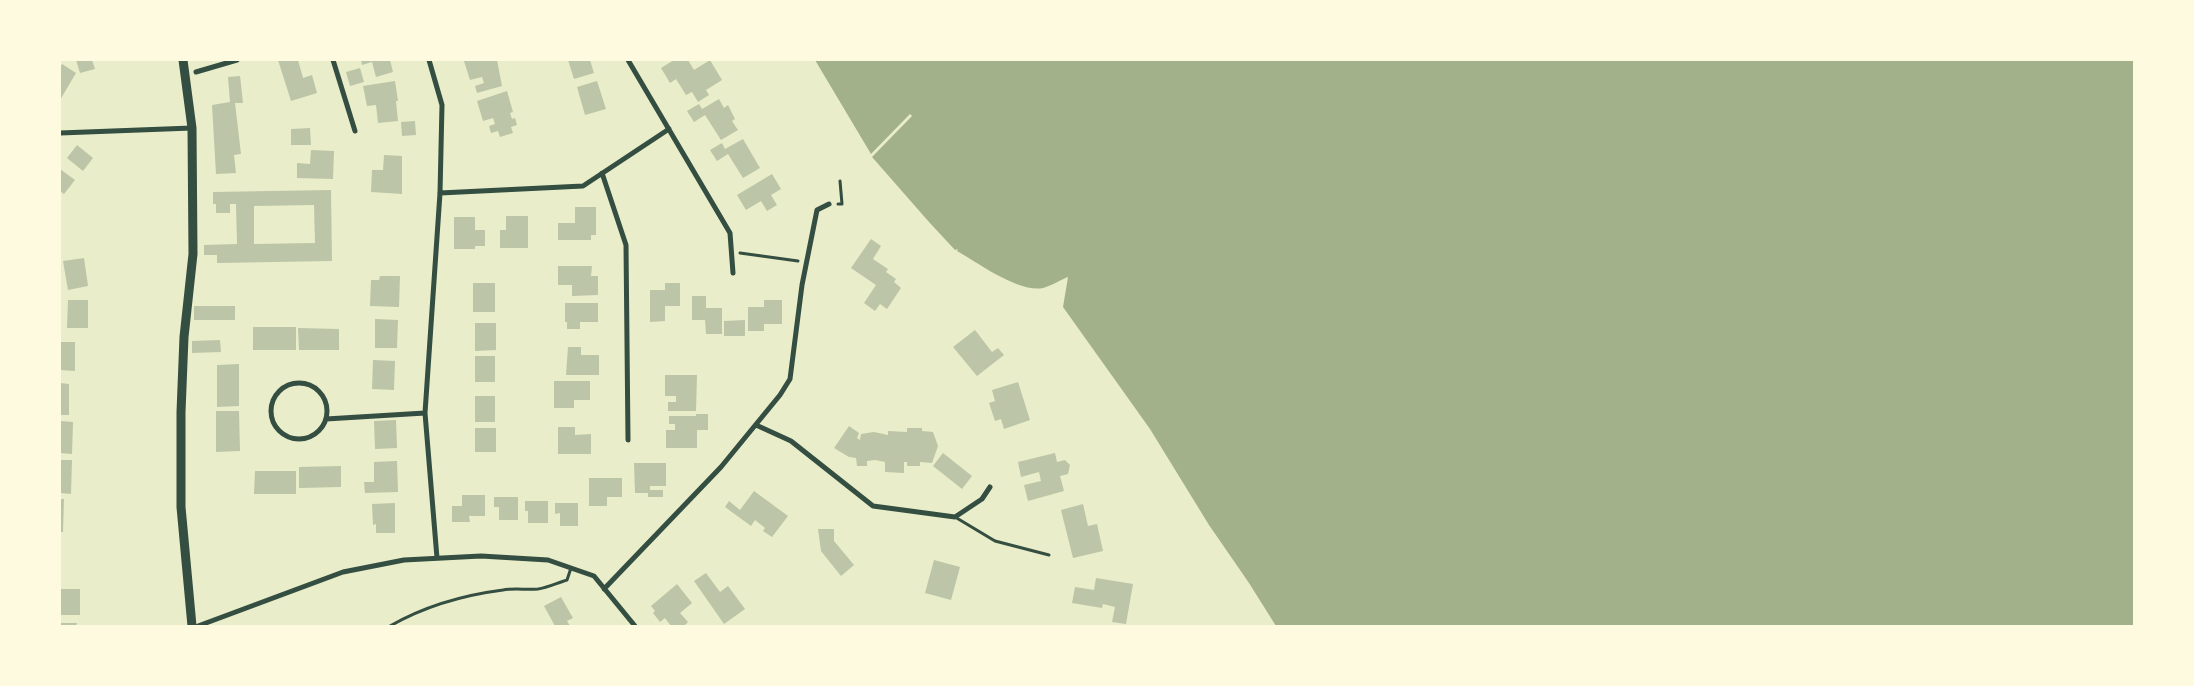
<!DOCTYPE html>
<style>
body{margin:0}
#map{position:relative;width:2194px;height:686px;overflow:hidden;background:#e9edc9;font-family:"Roboto Condensed",sans-serif}
canvas{display:block}
.frame{position:absolute;inset:0;border:61px solid #fefae0;pointer-events:none}
</style>
<div id="map">
<canvas width="2194" height="686"></canvas>
<div class="frame"></div>
</div>
<script>
const c = document.querySelector('canvas').getContext('2d');
c.lineJoin = 'round';
function fillPath(path, color) {
  c.fillStyle = color;
  c.fill(path, 'evenodd');
}
function strokePath(path, color, width, dash) {
  c.strokeStyle = color;
  c.lineWidth = width;
  c.lineCap = dash ? 'butt' : 'round';
  c.setLineDash(dash || []);
  c.stroke(path);
}
const water = new Path2D(`
 M815 60H2134V626H1276L1249 583 1209 525 1150 429 1063 307 1068 277C1060 280 1051 286 1043 288 1019 293 978 263 957 251L958 249 955 250 929 222 872 157 912 116 910 114 871 154Z`);
const building = new Path2D(`
 M76 60H92L95 69 80 73Z
 M278 60H298L303 78 312 75 317 93 291 101Z
 M361 60H390L393 72 376 77 372 62 362 65Z
 M497 60 502 86 477 93 475 86 484 83 482 77 470 80 464 61Z
 M568 60H590L594 73 574 79Z
 M674 60H688L694 70 710 60 722 80 706 90 709 95 698 102 692 92 686 95 676 79 670 83 661 68Z
 M62 64 76 73 60 100V68Z
 M360 68 364 82 350 86 346 72Z
 M240 76 243 103H235L241 154 234 155 236 173 216 174 212 105 230 102 228 77Z
 M395 81 398 101H396L398 121 378 123 376 105 367 106 363 86Z
 M597 81 606 109 585 115 577 87Z
 M507 91 513 112 510 113 512 119 515 118 517 125 511 127 513 133 500 137 498 131 491 133 489 126 495 124 493 118 483 121 477 101Z
 M719 99 724 108 728 105 735 119 732 121 738 130 721 140 705 115 694 122 687 111 699 104 702 109Z
 M415 121 416 135 402 136 401 122Z
 M310 128 311 145H291V129Z
 M743 139 760 168 743 178 728 154 717 161 710 150 722 143 725 149Z
 M77 145 93 158 83 171 67 158Z
 M311 150 334 151 333 179 297 178V163L310 164Z
 M384 155 402 156V194L371 192 372 170H383Z
 M60 169 75 180 64 194 60 191Z
 M772 174 781 189 771 195 777 205 767 211 761 201 746 210 737 195Z
 M331 190 332 261 217 263V255H204V245L237 244 236 204H230V213H216V204H213V192ZM314 205 315 243 254 244V206Z
 M575 207H596V235H591V240H558V223H575Z
 M506 216H528V248H500V230H506Z
 M454 217H475V230H485V246H475V249H454Z
 M871 239 881 246 873 259 888 269 886 272 896 279 894 282 901 288 887 309 880 304 875 311 864 303 876 285 851 268Z
 M84 258 88 286 68 290 63 261Z
 M558 266H592L591 276H598V295L572 296V285H558Z
 M380 276H400L399 307 370 306 371 280H379Z
 M473 283H495V312H473Z
 M665 283H680V306H665V321L650 322V290H665Z
 M692 296H706V308H722V334H706L705 320H692Z
 M68 300H88V328H67Z
 M764 300H782V324H764V331H748V307H764Z
 M565 303H598V322H580V329H567V322H565Z
 M194 306H235V320H194Z
 M375 319 398 320 397 348H375Z
 M745 320V336H724V321Z
 M475 323H496V350L475 351Z
 M253 327H296V350H253Z
 M298 328 339 329V350H299Z
 M975 330 992 352 998 348 1004 355 977 376 953 347Z
 M220 340 221 352 192 353V341Z
 M60 342H75V371L60 370Z
 M568 347H581V355H599V375H566Z
 M475 356H495V382H475Z
 M373 360 395 361 394 390 372 389Z
 M239 364V406L217 407V365Z
 M665 375H697L696 411H668V402H676V396H665Z
 M554 381H590V400H574V408H554Z
 M1018 382 1030 420 1004 429 1001 419 995 421 989 403 995 401 992 390Z
 M60 383 69 384V415H60Z
 M475 396H495V422H475Z
 M216 411H239L240 451 216 452Z
 M696 414H708V430H697V448H666V430H675V424H669V416H696Z
 M396 420 397 448 375 449 374 421Z
 M60 421 73 422 72 454 60 453Z
 M849 426 859 433 857 438 860 440 861 434 874 432 888 435V431L907 432V428H922V431L933 432 938 446 932 463 920 462V466H907V462H904V473L885 472V462L875 460 867 461V466H857L856 458 849 457 834 448Z
 M558 427H575V435L591 434V454H558Z
 M475 428H496V452H475Z
 M943 453 972 476 962 489 933 466Z
 M1055 453 1057 462 1065 460 1070 465 1068 474 1060 476 1064 491 1028 501 1024 485 1041 481 1039 472 1021 477 1018 462Z
 M60 460H72L71 494 60 493Z
 M397 461 398 492 365 493 364 482H374V462Z
 M634 463H666V486H650V490H663V497H648V493H635Z
 M341 466V487L299 488V467Z
 M255 471H296V494H254Z
 M589 478H622V497H607V506H589Z
 M754 491 788 516 772 537 763 531 765 528 755 520 751 526 725 507 729 501 740 510Z
 M462 495H485V516H469L470 522H452V506H462Z
 M494 497H518V520H499V507H494Z
 M60 499H64L63 532H60Z
 M525 501H548V523H528V511H525Z
 M395 503V533H376V524L373 525 372 504Z
 M555 503H578V526H560V513L555 514Z
 M1083 504 1088 526 1097 524 1103 551 1073 558 1061 510Z
 M818 529H834V541L854 565 841 576 821 551Z
 M934 560 960 567 951 600 925 593Z
 M706 573 720 592 728 586 745 609 724 624 694 581Z
 M1096 578 1133 584 1126 624 1112 622 1115 607 1103 604 1102 608 1072 603 1075 587 1094 590Z
 M677 584 692 603 680 613 688 622 684 626H671L665 618 660 622 653 613 655 611 651 606Z
 M60 589H80V615H60Z
 M561 597 573 618 567 621 570 626H555L544 606Z
 M61 623H77L76 626H60Z`);
const path = new Path2D(`
 M838 204H842L840 181
 M740 253 798 261`);
const service = new Path2D(`
 M955 517 995 541 1049 555
 M390 626C425 606 464 595 503 590 514 588 526 590 538 589 547 588 557 583 567 580L571 568`);
const minor = new Path2D(`
 M333 60 355 131
 M429 60 442 105 440 193 425 413 437 558
 M628 60 730 233 733 273
 M196 72 237 60
 M60 133 192 128
 M602 173 626 245 628 440
 M440 193 583 186 669 129
 M271 411a28 28 0 1 1 56 0a28 28 0 1 1-56 0Z
 M326 419 425 413
 M756 425 791 441 873 506 955 517 982 499 990 487
 M604 589 721 467 780 395 790 379 802 285 817 210 829 204
 M198 626 343 572 404 560 481 556 548 560 594 576 635 626`);
const tertiary = new Path2D(`
 M183 60 192 128 193 254 184 337 181 412V507L192 626`);
fillPath(water, '#a3b18a');
fillPath(building, '#bcc5a7');
strokePath(path, '#344e41', 3);
strokePath(service, '#344e41', 3);
strokePath(minor, '#344e41', 5);
strokePath(tertiary, '#344e41', 9);
</script>
